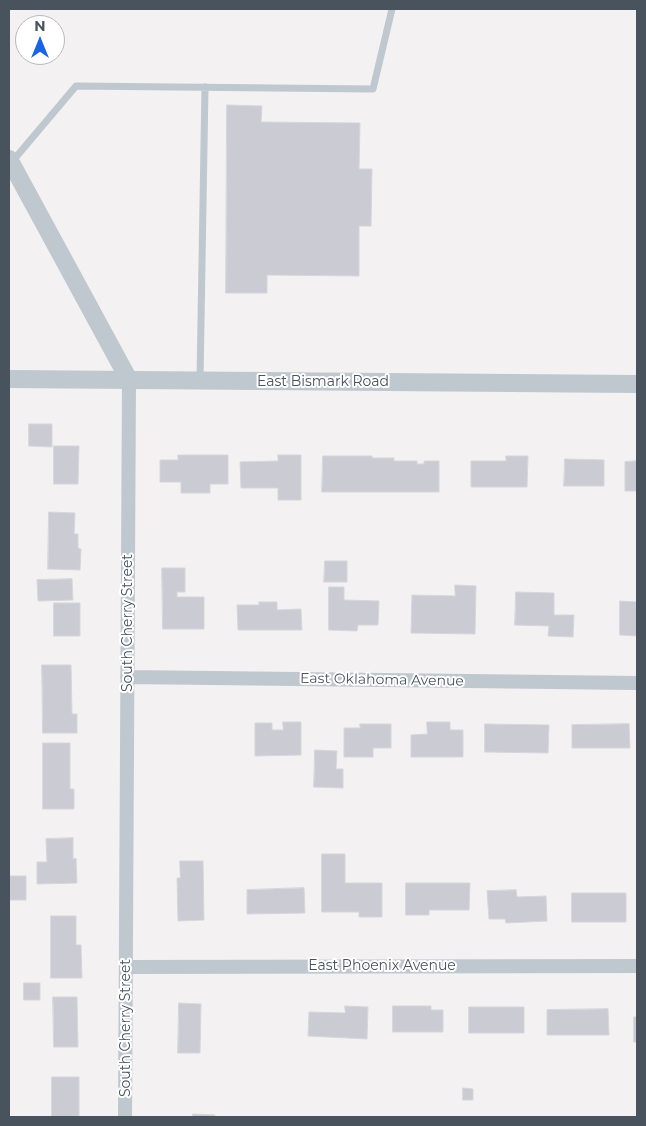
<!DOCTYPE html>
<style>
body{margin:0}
#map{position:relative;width:646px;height:1126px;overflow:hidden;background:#f3f1f1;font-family:Montserrat,sans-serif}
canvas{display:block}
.frame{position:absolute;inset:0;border:10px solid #48535e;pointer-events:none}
.north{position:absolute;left:15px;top:15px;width:50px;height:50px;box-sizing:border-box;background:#fff;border:1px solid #b6babf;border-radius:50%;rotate:0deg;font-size:14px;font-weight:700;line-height:20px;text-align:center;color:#48535e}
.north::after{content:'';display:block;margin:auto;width:18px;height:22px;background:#1964e5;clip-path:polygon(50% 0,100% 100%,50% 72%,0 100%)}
</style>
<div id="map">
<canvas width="646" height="1126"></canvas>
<div class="frame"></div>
<div class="north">N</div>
</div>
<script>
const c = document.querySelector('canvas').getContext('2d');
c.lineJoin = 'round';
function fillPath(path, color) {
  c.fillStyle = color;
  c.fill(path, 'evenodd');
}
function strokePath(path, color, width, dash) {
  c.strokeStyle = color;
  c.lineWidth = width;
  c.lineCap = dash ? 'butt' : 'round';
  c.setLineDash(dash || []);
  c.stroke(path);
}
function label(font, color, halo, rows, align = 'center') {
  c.font = font + ' Montserrat,sans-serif';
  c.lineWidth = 4;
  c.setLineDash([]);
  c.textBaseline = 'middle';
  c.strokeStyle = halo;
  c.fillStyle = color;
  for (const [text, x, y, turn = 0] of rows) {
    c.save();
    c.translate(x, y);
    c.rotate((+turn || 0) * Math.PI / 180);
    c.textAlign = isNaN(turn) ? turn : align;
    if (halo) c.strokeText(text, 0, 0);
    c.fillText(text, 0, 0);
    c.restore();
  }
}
const building = new Path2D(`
 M227 105 262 106 261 122 360 123 359 169H372L371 226H359V276L267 275V293H226Z
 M29 424H52V447L29 446Z
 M54 446H79L78 484H54Z
 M178 455H228V484H210V493H181V482H160V460H178Z
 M278 455H301V500H278V488H241L240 462 278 461Z
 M323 456H372V458H394V461H417V464H424V461H439V492H322Z
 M506 456H528L527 487H471V461H506Z
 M565 459 604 460V486H564Z
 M637 461V491H625V462Z
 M49 512 75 513 74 534H78V548L81 549 80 570 48 569Z
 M325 561H347V582H324Z
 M162 568H185V592H177V597H204V629H163Z
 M72 579 73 600 38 601 37 580Z
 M455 585 476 586 475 634 411 633 412 595 455 596Z
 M329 587H344V600L379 601 378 625H358L357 631 329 630Z
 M516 592 554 593V615H574L573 637 548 636 549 626 515 625Z
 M620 601 637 602V636L620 635Z
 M259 602H277V610L301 609 302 630H238L237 605H259Z
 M54 603H80V636H54Z
 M42 665H71L72 714H77V733H43Z
 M283 722H301V755L255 756V723H272V730H283Z
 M427 722H450V730H463V757H411V735L427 734Z
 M360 724H391V748H373V757H344V728H360Z
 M485 724 549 725 548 753 485 752Z
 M629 724 630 748H572V725Z
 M43 743H70V789H74V809H43Z
 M315 750 337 751 336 769H343V788L314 787Z
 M73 838V859L76 858 77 883 37 884V862H47L46 839Z
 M322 854H345V883H382V917H359V912H322Z
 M180 861H203L204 920 178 921 177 878H180Z
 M9 876H26V900H9Z
 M406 883H470L469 910H429V915H406Z
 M304 888 305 913 247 914V890Z
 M516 890 517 897 546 896 547 921 506 923 505 919H489L487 891Z
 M572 893H626V922H572Z
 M51 916H76V945H81L82 978H51Z
 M24 983H40V1000H24Z
 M53 997H77L78 1047H54Z
 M179 1003 201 1004 200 1053H178Z
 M345 1006 368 1007 367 1039 308 1036 309 1012 345 1013Z
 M393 1006H431V1010H443V1032H393Z
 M469 1007H524V1033H469Z
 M608 1009 609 1035H547V1010Z
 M634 1017H637V1042H634Z
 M52 1077H79V1116L52 1117Z
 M463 1088 473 1089V1100H463Z
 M193 1114 215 1115V1117H193Z`);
const service = new Path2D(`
 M11 163 76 86 373 89 392 9
 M200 380 205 87`);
const minor = new Path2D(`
 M127 677 637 683
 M126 967 637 966
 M125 1117 129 380`);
const tertiary = new Path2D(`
 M9 159 129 380
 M9 379 637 384`);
const streetNames = [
 ["East Bismark Road",323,382],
 ["South Cherry Street",128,623,-90],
 ["East Oklahoma Avenue",382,680,1],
 ["East Phoenix Avenue",382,966],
 ["South Cherry Street",126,1028,-90]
];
fillPath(building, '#cbccd3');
strokePath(building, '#d5d6dc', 1);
strokePath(service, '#bfc7cf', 7);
strokePath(minor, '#bfc7cf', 14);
strokePath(tertiary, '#bfc7cf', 18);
label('14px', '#48535e', '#fff', streetNames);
</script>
